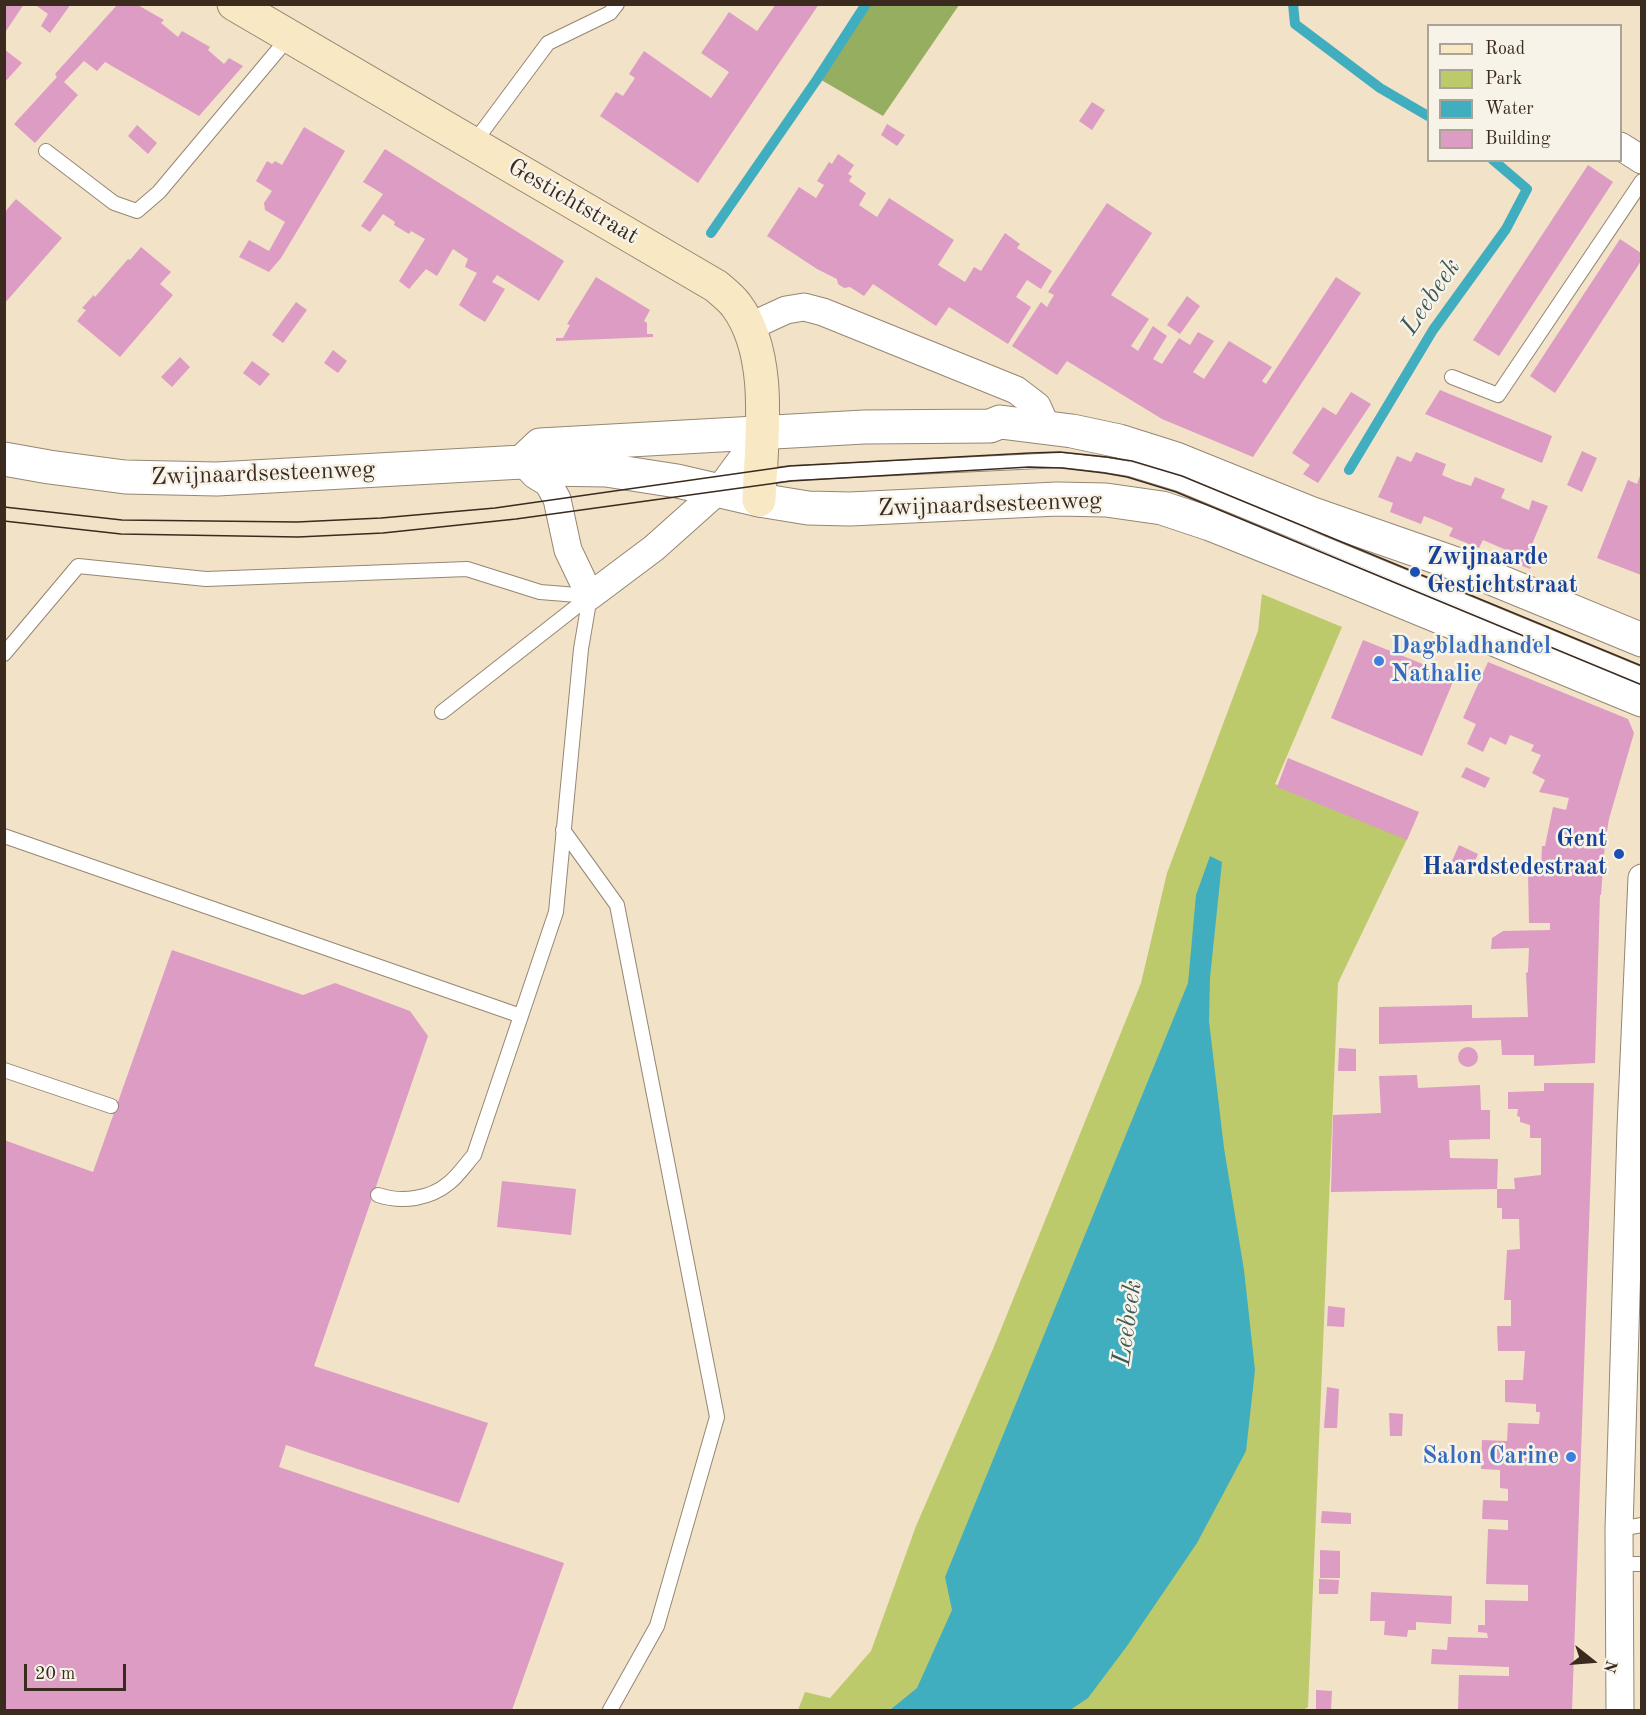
<!DOCTYPE html>
<style>
body{margin:0}
#map{position:relative;width:1646px;height:1715px;overflow:hidden;background:#f2e2c7;font-family:"Old Standard TT",serif}
canvas{display:block}
.frame{position:absolute;inset:0;border:6px solid #3b2a1e;pointer-events:none}
.legend{position:absolute;left:1427px;top:24px;width:195px;height:138px;box-sizing:border-box;background:#f7f3e8;border:2px solid #aca397;margin:0;padding:8px 10px;list-style:none;font-size:18px;color:#3b2a1e}
.legend li{display:flex;align-items:center;gap:12px;height:30px}
.legend b{width:30px;border:2px solid #aca397}
.north{position:absolute;left:1562px;top:1631px;width:60px;height:60px;-webkit-text-stroke:4px #f7f3e8;paint-order:stroke;rotate:107deg;font-size:16px;font-weight:700;line-height:24px;text-align:center;color:#3b2a1e}
.north::after{content:'';display:block;margin:auto;width:21px;height:27px;background:#3b2a1e;clip-path:polygon(50% 0,100% 100%,50% 72%,0 100%)}
.scale{position:absolute;left:24px;top:1664px;width:102px;height:27px;box-sizing:border-box;border:3px solid #3b2a1e;border-top:0;padding-left:8px;font-size:18px;line-height:21px;white-space:nowrap;color:#3b2a1e;-webkit-text-stroke:4px #f7f3e8;paint-order:stroke}
</style>
<div id="map">
<canvas width="1646" height="1715"></canvas>
<div class="frame"></div>
<ul class="legend">
<li><b style="height:8px;background:#f8e8c3"></b>Road</li>
<li><b style="height:16px;background:#bdca6c"></b>Park</li>
<li><b style="height:16px;background:#40aebe"></b>Water</li>
<li><b style="height:16px;background:#dc9cc3"></b>Building</li>
</ul>
<div class="north">N</div>
<div class="scale">20 m</div>
</div>
<script>
const c = document.querySelector('canvas').getContext('2d');
c.lineJoin = 'round';
function fillPath(path, color) {
  c.fillStyle = color;
  c.fill(path, 'evenodd');
}
function strokePath(path, color, width, dash) {
  c.strokeStyle = color;
  c.lineWidth = width;
  c.lineCap = dash ? 'butt' : 'round';
  c.setLineDash(dash || []);
  c.stroke(path);
}
function label(font, color, halo, rows, align = 'center') {
  c.font = font + ' "Old Standard TT",serif';
  c.lineWidth = 5;
  c.setLineDash([]);
  c.textBaseline = 'middle';
  c.strokeStyle = halo;
  c.fillStyle = color;
  for (const [text, x, y, turn = 0] of rows) {
    c.save();
    c.translate(x, y);
    c.rotate((+turn || 0) * Math.PI / 180);
    c.textAlign = isNaN(turn) ? turn : align;
    if (halo) c.strokeText(text, 0, 0);
    c.fillText(text, 0, 0);
    c.restore();
  }
}
const green = new Path2D(`
 M1262 594 1342 627 1275 784 1408 837 1338 983 1308 1707 1303 1710H798L805 1692 830 1698 871 1651 916 1526 993 1349 1141 983 1167 873 1258 631Z`);
const forest = new Path2D(`
 M863 5H959L883 116 818 78Z`);
const water = new Path2D(`
 M1210 856 1222 862 1210 978 1209 1021 1224 1148 1244 1270 1255 1370 1246 1451 1197 1543 1127 1646 1088 1698 1070 1710H890L917 1688 952 1610 945 1577 1188 983 1196 895Z`);
const stream = new Path2D(`
 M1293 4 1295 24 1380 88 1428 116
 M711 233 818 78 866 4
 M1349 470 1433 330 1506 229 1527 189 1493 160`);
const building = new Path2D(`
 M4 4H24L4 34Z
 M34 4H71L50 33 41 26 48 14Z
 M118 4H136L164 20 161 23 178 37 182 31 210 47 208 50 224 64 229 58 243 66 199 116 105 62 97 71 84 61 64 82 78 95 35 143 14 124 57 77 55 74Z
 M776 4H819L698 183 600 116 616 92 623 96 635 78 629 74 644 51 711 98 729 72 701 53 717 30 729 12 757 31Z
 M4 49 22 63 4 83Z
 M1092 102 1105 110 1092 130 1079 121Z
 M887 124 905 135 897 146 881 135Z
 M137 125 157 143 148 154 128 136Z
 M304 127 345 151 281 258 269 272 239 257 249 240 269 251 285 222 265 210 264 203 272 191 256 181 267 161 272 164 275 161 282 165Z
 M385 149 564 261 539 301 497 275 492 282 505 289 485 322 472 314 459 305 477 273 465 267 468 259 453 249 437 276 426 269 409 289 399 281 425 239 411 231 409 234 394 225 395 222 383 214 370 232 361 226 383 194 363 182Z
 M838 154 854 165 848 174 852 176 849 181 866 193 859 205 877 217 889 198 954 240 938 265 965 282 974 267 981 271 1005 233 1020 244 1017 248 1052 271 1041 289 1027 280 1016 297 1031 307 1008 344 949 307 936 326 873 284 864 296 850 287 844 288 838 284 837 279 817 269 767 236 799 187 816 198 824 185 817 181 829 162 832 164Z
 M1588 165 1613 182 1499 356 1473 340Z
 M16 199 62 238 4 304V213Z
 M1107 203 1152 233 1111 295 1149 319 1131 346 1138 351 1153 326 1167 336 1153 359 1162 364 1179 338 1190 345 1198 332 1214 341 1193 372 1204 379 1229 341 1272 367 1262 381 1266 384 1336 277 1361 293 1253 457 1162 419 1067 361 1057 375 1012 346 1041 302 1047 307 1054 295 1048 292Z
 M1620 239 1641 253V261L1555 393 1530 376Z
 M141 247 171 272 160 284 173 295 120 357 77 321 86 310 82 308 92 297 93 295 95 297 128 259 130 260Z
 M596 277 650 310 644 321 647 323V334H653V337L556 341V338H563L570 325 567 324Z
 M1187 296 1200 306 1180 334 1167 325Z
 M296 302 307 310 283 343 272 335Z
 M333 350 347 361 338 373 324 363Z
 M180 357 190 367 172 387 161 377Z
 M252 361 270 374 260 386 243 373Z
 M1440 390 1552 436 1542 463 1425 414Z
 M1351 392 1371 404 1318 483 1303 474 1310 465 1292 453 1323 407 1336 415Z
 M1582 451 1597 458 1582 492 1567 485Z
 M1416 452 1446 464 1442 475 1456 481 1471 486 1475 477 1505 489 1501 498 1529 510 1532 500 1548 506 1530 549 1537 552 1530 569 1508 560 1511 552 1483 540 1479 548 1449 536 1453 528 1439 522 1424 516 1421 524 1390 512 1393 503 1378 497 1397 456 1411 462Z
 M1641 473V575L1597 558 1628 480 1637 484Z
 M1363 640 1455 677 1422 756 1331 718Z
 M1488 662 1628 719 1634 733 1609 819 1605 843 1601 895H1600L1595 1063 1534 1066V1055H1502L1501 1040 1379 1044V1007L1472 1005V1018L1528 1017 1526 973 1528 972 1529 948 1491 949 1492 938 1503 931 1550 930V923H1529L1528 873 1541 870 1542 846H1545L1553 807 1566 810 1569 798 1539 792 1545 780 1532 773 1541 755 1531 751 1534 745 1510 735 1506 745 1490 737 1483 752 1467 744 1476 724 1463 718Z
 M1288 758 1419 812 1407 840 1277 787Z
 M1466 767 1490 778 1485 788 1461 777Z
 M1459 845 1478 854 1471 870 1452 861Z
 M172 950 303 995 335 983 410 1011 428 1036 314 1366 488 1423 459 1503 286 1445 279 1467 564 1563 512 1710H4V1140L93 1172Z
 M1458 1057a10 10 0 1 1 20 0a10 10 0 1 1-20 0Z
 M1339 1048 1356 1049V1071H1338Z
 M1417 1075 1418 1088 1480 1085 1481 1110H1490V1139L1449 1140 1450 1158 1498 1159 1497 1189 1331 1192 1333 1115 1381 1113 1379 1076Z
 M1544 1083H1594L1572 1710H1458L1459 1675 1509 1676V1667L1431 1664 1432 1649 1447 1650 1448 1637 1488 1638 1487 1633 1478 1632V1625H1485V1600L1528 1601V1585L1486 1584 1488 1529 1508 1530V1520L1482 1519 1483 1500 1508 1501V1489L1500 1488V1470L1481 1469 1482 1440 1507 1441 1508 1423 1539 1424 1540 1412H1536V1404L1505 1402V1380H1523L1525 1351H1498L1497 1326H1511V1300H1504L1507 1250 1520 1249 1519 1219H1502V1208H1497V1189H1515L1514 1178 1541 1175V1138H1530V1125L1520 1122V1117L1517 1116 1518 1109H1508V1092L1544 1091Z
 M502 1181 576 1189 571 1235 497 1227Z
 M1328 1306 1345 1308 1344 1327 1327 1326Z
 M1327 1387 1339 1389 1337 1428H1324Z
 M1389 1413 1403 1414 1402 1436H1390Z
 M1322 1511 1351 1513V1524L1321 1523Z
 M1320 1550 1340 1551V1578H1320Z
 M1319 1579 1339 1580 1338 1594H1319Z
 M1371 1592 1452 1596 1451 1624 1416 1622V1630H1408L1407 1637 1384 1635 1385 1621H1370Z
 M1316 1690 1332 1691 1331 1710H1316Z`);
const service = new Path2D(`
 M473 144 548 43 610 13 617 4
 M46 151 114 203 137 211 159 192 289 37
 M1452 377 1498 395 1642 181
 M760 477 791 473 1061 460 1106 465 1130 469 1179 484 1642 675
 M4 654 78 566 206 579 467 569 540 592 590 596
 M442 712 590 596
 M563 830 617 905 717 1417 657 1626 610 1710
 M4 836 521 1016
 M4 1070 111 1106
 M378 1195C402 1203 430 1199 449 1183 458 1176 466 1164 474 1155L556 912 581 649 590 596
 M1619 1529 1642 1525
 M1619 1564H1642`);
const minor = new Path2D(`
 M1620 146 1642 160
 M749 327 786 310 804 307 823 312 1016 390 1037 406 1047 428
 M523 462 535 475 548 483 557 499 568 550 590 596 654 548 719 490 761 433
 M1620 1710 1619 1529 1631 1128 1642 878`);
const tertiary = new Path2D(`
 M4 459 49 467 125 477 217 479 522 462 543 469 606 470 677 481 759 500 808 508 850 509 1057 499 1106 500 1162 508 1210 524 1338 575 1642 700
 M522 462 540 445 864 427 990 426 1000 422 1072 431 1119 441 1176 459 1310 513 1462 566 1642 640`);
const secondary = new Path2D(`
 M234 4 716 286C723 292 731 298 736 305 774 355 761 440 759 500`);
const tram = new Path2D(`
 M4 507 122 520 297 522 381 518 495 508 790 466 1030 453 1060 452 1107 457 1132 461 1182 476 1642 666
 M4 521 121 534 298 537 383 533 516 519 791 481 1029 467 1062 468 1104 473 1127 477 1176 492 1642 685`);
const markers = [
 [1415,572,6,"#1a4fb4"],
 [1379,661,6,"#3f7fe0"],
 [1619,854,6,"#1a4fb4"],
 [1571,1457,6,"#3f7fe0"]
];
const streetNames = [
 ["Gestichtstraat",573,202,30],
 ["Zwijnaardsesteenweg",263,474,-2],
 ["Zwijnaardsesteenweg",990,505,-2]
];
const transitNames = [
 ["Zwijnaarde",1427,558],
 ["Gestichtstraat",1427,586],
 ["Gent",1607,840,"right"],
 ["Haardstedestraat",1607,868,"right"]
];
const shopNames = [
 ["Dagbladhandel",1391,647],
 ["Nathalie",1391,675],
 ["Salon Carine",1559,1457,"right"]
];
const waterNames = [
 ["Leebeek",1431,297,-56],
 ["Leebeek",1128,1323,-82]
];
fillPath(green, '#bdca6c');
fillPath(forest, '#96ae60');
fillPath(water, '#40aebe');
strokePath(stream, '#40aebe', 10);
fillPath(building, '#dc9cc3');
strokePath(service, '#968672', 16);
strokePath(minor, '#968672', 29);
strokePath(tertiary, '#968672', 35);
strokePath(secondary, '#968672', 35);
strokePath(service, '#fff', 14);
strokePath(minor, '#fff', 27);
strokePath(tertiary, '#fff', 33);
strokePath(secondary, '#f8e8c3', 33);
strokePath(tram, '#3b2a1e', 1.5);
for (const [x, y, r, color] of markers) {
  const dot = new Path2D();
  dot.arc(x, y, r, 0, 2 * Math.PI);
  c.fillStyle = color;
  c.fill(dot);
  strokePath(dot, '#f7f3e8', 2);
}
label('24px', '#3b2a1e', '#f7f3e8', streetNames);
label('bold 24px', '#164399', '#f7f3e8', transitNames, 'left');
label('bold 24px', '#366cbe', '#f7f3e8', shopNames, 'left');
label('italic 26px', '#3d5856', '#f7f3e8', waterNames);
</script>
